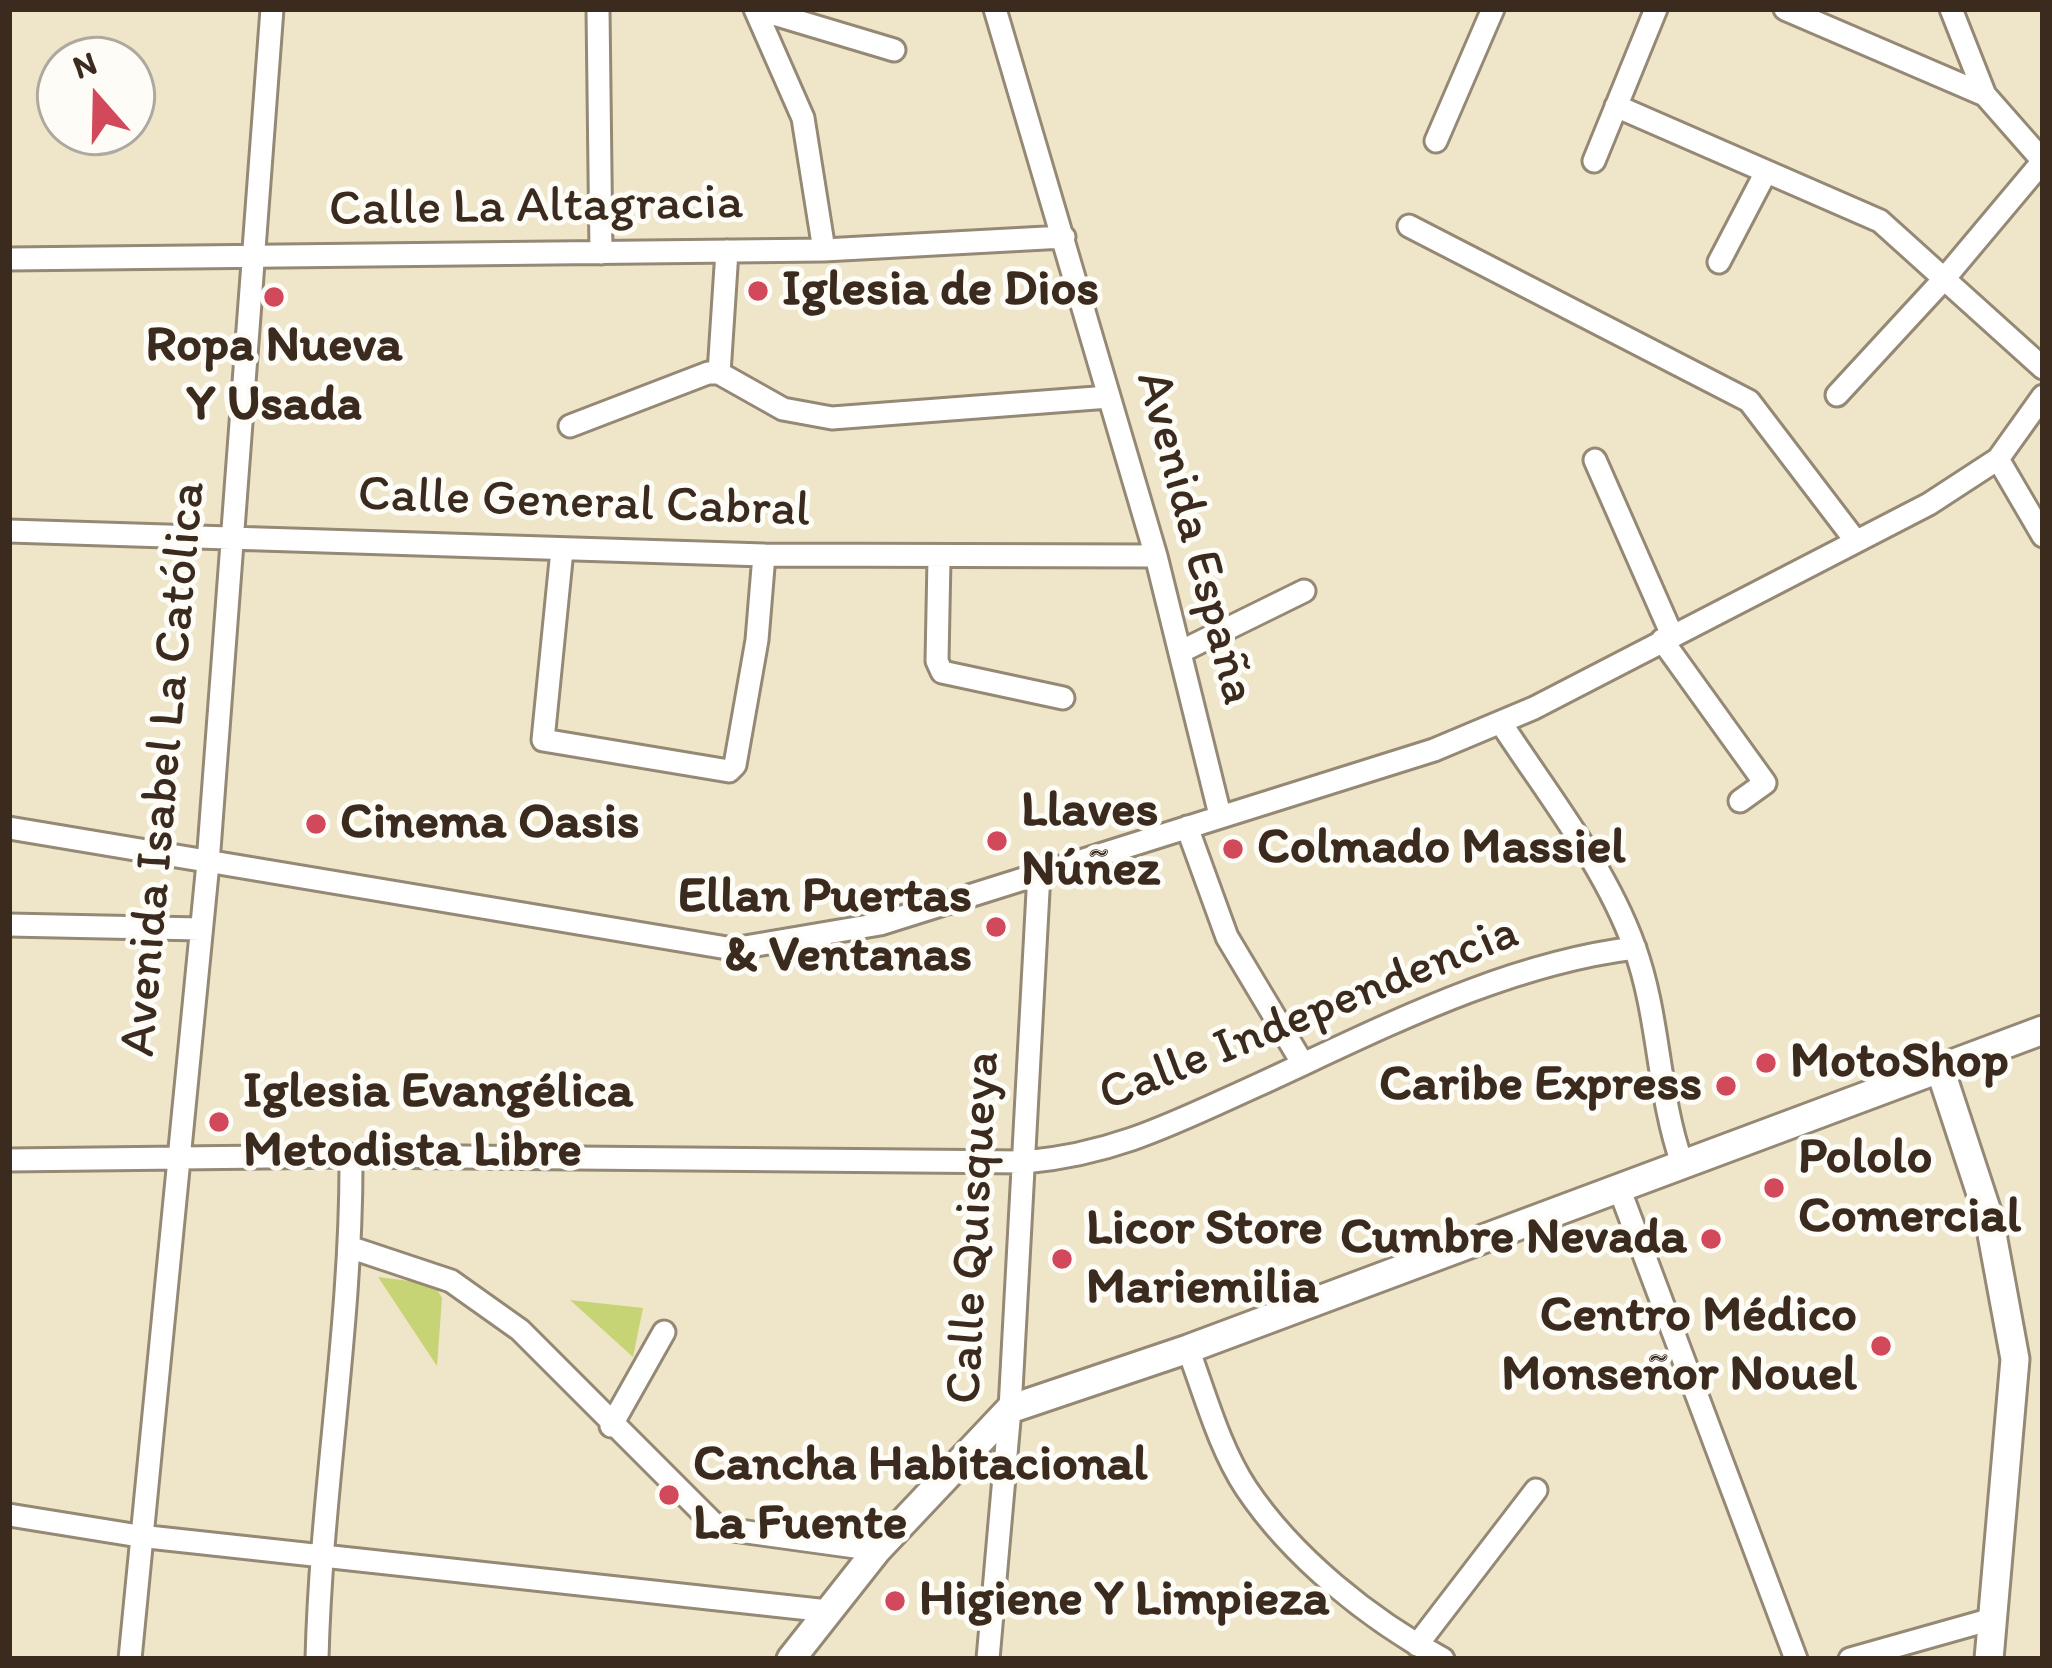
<!DOCTYPE html>
<meta charset="utf-8">
<style>
body{margin:0}
#map{position:relative;width:2052px;height:1668px;overflow:hidden;background:#efe6ca;font-family:Itim,sans-serif}
canvas{display:block}
.frame{position:absolute;inset:0;border:12px solid #3b2a1e;pointer-events:none}
.north{position:absolute;left:36px;top:36px;width:120px;height:120px;box-sizing:border-box;background:#fdfcf7;border:3px solid #afa8a0;border-radius:50%;rotate:340deg;font-size:33px;font-weight:700;line-height:48px;text-align:center;color:#3b2a1e}
.north::after{content:'';display:block;margin:auto;width:42px;height:54px;background:#d1495b;clip-path:polygon(50% 0,100% 100%,50% 72%,0 100%)}
</style>
<div id="map">
<canvas width="2052" height="1668"></canvas>
<div class="frame"></div>
<div class="north">N</div>
</div>
<script>
const c = document.querySelector('canvas').getContext('2d');
c.lineJoin = 'round';
function fillPath(path, color) {
  c.fillStyle = color;
  c.fill(path, 'evenodd');
}
function strokePath(path, color, width, dash) {
  c.strokeStyle = color;
  c.lineWidth = width;
  c.lineCap = dash ? 'butt' : 'round';
  c.setLineDash(dash || []);
  c.stroke(path);
}
function label(font, color, halo, rows, align = 'center') {
  c.font = font + ' Itim,sans-serif';
  c.lineWidth = 10;
  c.setLineDash([]);
  c.textBaseline = 'middle';
  c.strokeStyle = halo;
  c.fillStyle = color;
  for (const [text, x, y, turn = 0] of rows) {
    c.save();
    c.translate(x, y);
    c.rotate((+turn || 0) * Math.PI / 180);
    c.textAlign = isNaN(turn) ? turn : align;
    if (halo) c.strokeText(text, 0, 0);
    c.fillText(text, 0, 0);
    c.restore();
  }
}
const green = new Path2D(`
 M378 1277 434 1284 442 1298 437 1366Z
 M570 1300 643 1308 633 1357Z`);
const minor = new Path2D(`
 M598 9 601 253
 M755 9 803 118 824 250
 M757 9 894 50
 M995 9 1156 556 1220 815
 M1785 9 1985 95 2043 161 1944 279 1837 395
 M1951 9 1985 95
 M1616 106 1880 221 2043 368
 M1436 141 1493 9
 M1594 161 1656 9
 M1409 226 1749 401 1855 540
 M9 259 824 250 1064 237
 M1719 262 1766 172
 M719 373 727 251
 M570 426 708 373H719L783 409 832 418 1109 397
 M1998 459 2043 536
 M1595 460 1672 635
 M9 531 764 555 1156 556
 M562 550 543 740 729 771 735 765 757 640 764 555
 M939 559 937 661 942 672 1063 698
 M1662 640 1765 783 1740 801
 M1182 651 1304 591
 M1501 723C1548 795 1605 866 1634 946 1660 1017 1657 1092 1682 1163
 M1187 827 1227 937 1303 1064
 M9 828 733 949 880 924 1434 750 1534 708 1929 504 1998 459 2043 396
 M9 925 200 929
 M9 1160 351 1156 1025 1162C1116 1154 1176 1122 1258 1085 1378 1030 1503 964 1635 948
 M1619 1188 1796 1659
 M352 1248 451 1281 520 1330 718 1528 877 1550
 M1188 1349C1205 1394 1219 1447 1246 1488 1292 1557 1370 1620 1443 1659
 M611 1426 664 1332
 M9 1515 139 1536 828 1611
 M1417 1645 1536 1490
 M130 1659 208 863 272 9
 M317 1659C321 1491 352 1325 351 1156
 M988 1659 1010 1409 1039 873
 M1850 1659 1992 1619`);
const major = new Path2D(`
 M1940 1069 1989 1218 2015 1359 1989 1659
 M791 1659 877 1550 1010 1409 1188 1349 2043 1030`);
const markers = [
 [758,291,12,"#d1495b"],
 [274,297,12,"#d1495b"],
 [316,824,12,"#d1495b"],
 [997,841,12,"#d1495b"],
 [1233,849,12,"#d1495b"],
 [996,927,12,"#d1495b"],
 [1766,1063,12,"#d1495b"],
 [1726,1086,12,"#d1495b"],
 [219,1122,12,"#d1495b"],
 [1774,1188,12,"#d1495b"],
 [1711,1239,12,"#d1495b"],
 [1062,1259,12,"#d1495b"],
 [1881,1346,12,"#d1495b"],
 [669,1495,12,"#d1495b"],
 [895,1601,12,"#d1495b"]
];
const streetNames = [
 ["Calle La Altagracia",536,208,-1],
 ["Calle General Cabral",584,504,2],
 ["Avenida España",1194,538,75],
 ["Avenida Isabel La Católica",165,769,-85],
 ["Calle Independencia",1309,1015,-22],
 ["Calle Quisqueya",975,1228,-87]
];
const poiNames = [
 ["Iglesia de Dios",782,291],
 ["Ropa Nueva",274,347,"center"],
 ["Y Usada",274,406,"center"],
 ["Llaves",1021,812],
 ["Núñez",1021,871],
 ["Cinema Oasis",340,824],
 ["Colmado Massiel",1257,849],
 ["Ellan Puertas",972,898,"right"],
 ["& Ventanas",972,957,"right"],
 ["MotoShop",1790,1063],
 ["Caribe Express",1702,1086,"right"],
 ["Iglesia Evangélica",243,1093],
 ["Metodista Libre",243,1152],
 ["Pololo",1798,1159],
 ["Comercial",1798,1218],
 ["Licor Store",1086,1230],
 ["Mariemilia",1086,1289],
 ["Cumbre Nevada",1687,1239,"right"],
 ["Centro Médico",1857,1317,"right"],
 ["Monseñor Nouel",1857,1376,"right"],
 ["Cancha Habitacional",693,1466],
 ["La Fuente",693,1525],
 ["Higiene Y Limpieza",919,1601]
];
fillPath(green, '#c6d476');
strokePath(minor, '#958874', 27);
strokePath(major, '#958874', 33);
strokePath(minor, '#fff', 21);
strokePath(major, '#fff', 27);
for (const [x, y, r, color] of markers) {
  const dot = new Path2D();
  dot.arc(x, y, r, 0, 2 * Math.PI);
  c.fillStyle = color;
  c.fill(dot);
  strokePath(dot, '#fdfcf7', 4.5);
}
label('51px', '#3b2a1e', '#fdfcf7', streetNames);
label('bold 51px', '#3b2a1e', '#fdfcf7', poiNames, 'left');
</script>
